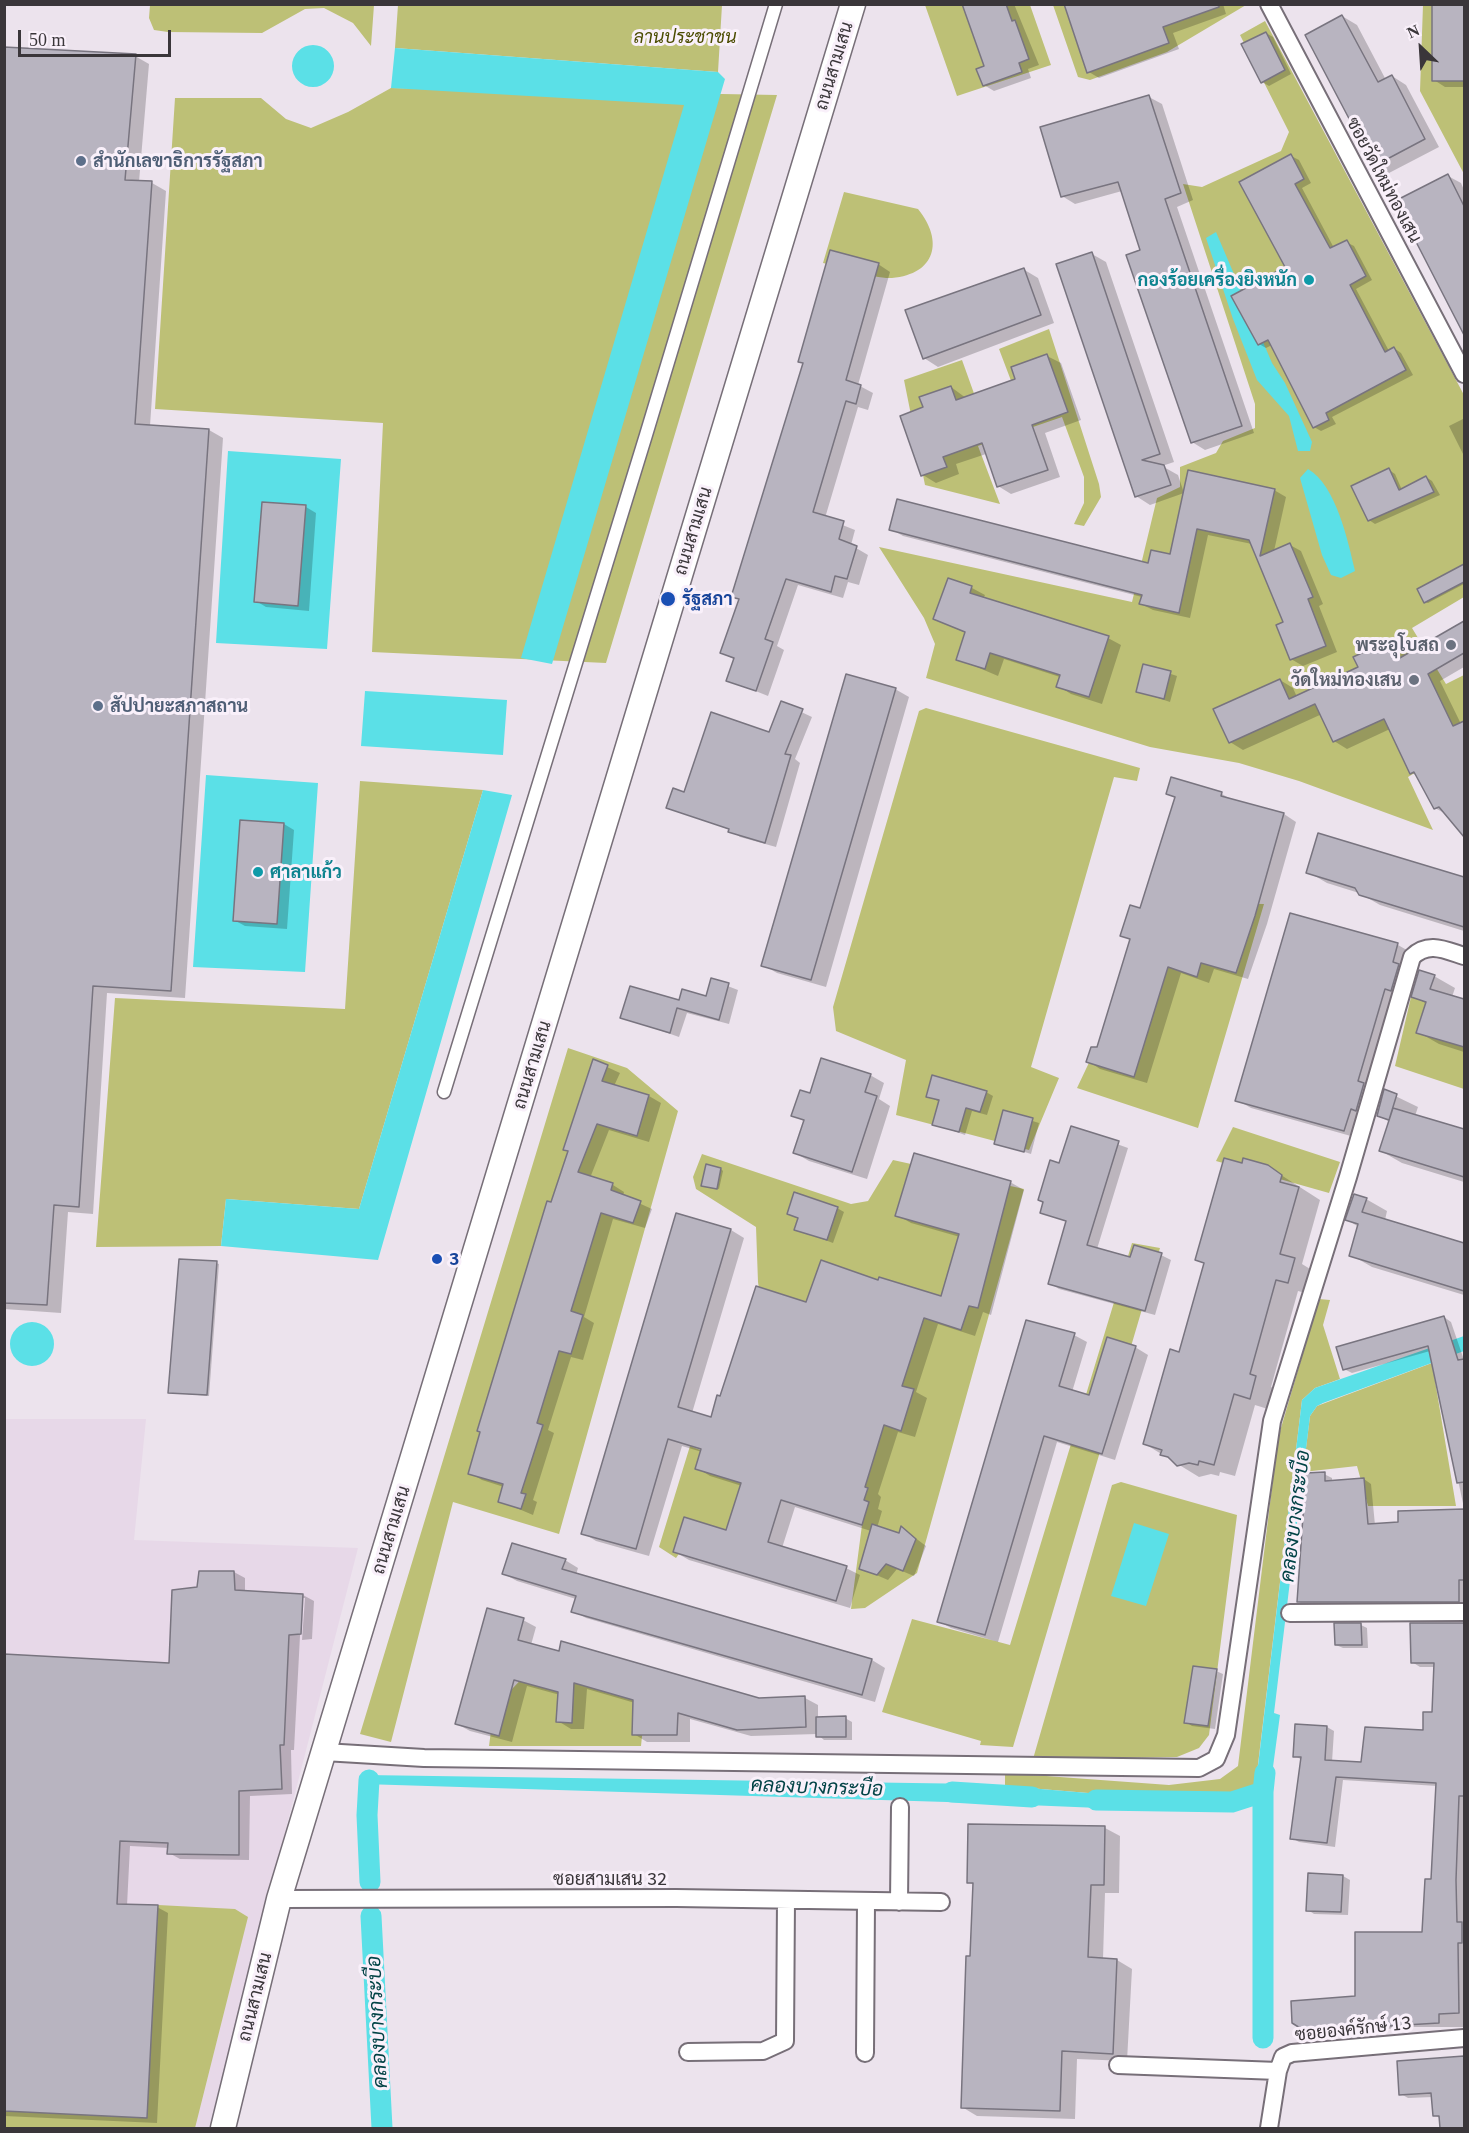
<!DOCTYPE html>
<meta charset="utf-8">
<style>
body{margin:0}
#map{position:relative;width:1469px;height:2133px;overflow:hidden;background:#ece3ed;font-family:Georgia,serif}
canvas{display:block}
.frame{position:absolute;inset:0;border:6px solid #3a363a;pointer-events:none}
.north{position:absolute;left:1391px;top:18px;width:60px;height:60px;-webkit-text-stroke:4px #f9f0fa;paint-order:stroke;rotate:335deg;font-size:16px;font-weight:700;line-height:24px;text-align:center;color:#3a363a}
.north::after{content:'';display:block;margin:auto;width:21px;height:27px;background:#3a363a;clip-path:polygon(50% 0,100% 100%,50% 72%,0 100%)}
.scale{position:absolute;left:18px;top:30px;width:153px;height:27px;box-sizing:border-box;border:3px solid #3a363a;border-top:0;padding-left:8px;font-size:18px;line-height:21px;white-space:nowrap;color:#3a363a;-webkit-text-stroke:4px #f9f0fa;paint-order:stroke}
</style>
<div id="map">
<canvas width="1469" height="2133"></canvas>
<div class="frame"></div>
<div class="north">N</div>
<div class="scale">50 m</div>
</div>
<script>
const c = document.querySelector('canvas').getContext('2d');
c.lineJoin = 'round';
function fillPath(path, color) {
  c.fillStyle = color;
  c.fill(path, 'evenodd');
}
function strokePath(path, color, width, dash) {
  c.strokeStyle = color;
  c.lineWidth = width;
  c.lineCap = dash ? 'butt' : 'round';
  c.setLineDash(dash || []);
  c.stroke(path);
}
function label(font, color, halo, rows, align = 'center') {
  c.font = font + ' Georgia,Sarabun,serif';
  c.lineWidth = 6;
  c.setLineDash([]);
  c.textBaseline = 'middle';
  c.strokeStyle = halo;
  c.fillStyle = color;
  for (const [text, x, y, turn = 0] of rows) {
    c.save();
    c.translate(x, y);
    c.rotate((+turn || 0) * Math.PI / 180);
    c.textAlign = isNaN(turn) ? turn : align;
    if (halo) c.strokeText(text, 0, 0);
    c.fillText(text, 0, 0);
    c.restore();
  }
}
const built = new Path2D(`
 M5 1419H146L134 1540 358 1548 209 2128H5Z`);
const green = new Path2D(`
 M150 5H374L371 46 353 23 324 8 305 9 262 33 168 32 154 30 149 18Z
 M398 5H722L718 72 395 48Z
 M925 5H1030L1051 65 957 96Z
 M1053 5H1246L1167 52 1090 80 1078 77Z
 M1423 5H1464V174L1420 91Z
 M1265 21 1464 395V597L1412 628 1446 684 1464 675V743L1408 777 1433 830 1299 781 1239 763 1150 747 926 678 935 644 924 618 879 547 1132 602 1157 498 1180 487V467L1216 453 1223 441 1255 428V404L1183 184 1202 187 1281 151 1289 132 1240 35Z
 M391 88 777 95 606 663 372 652 383 423 155 409 175 98H261L286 119 311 128 348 112Z
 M844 192 918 209C944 241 936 274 892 278 874 279 841 267 823 263Z
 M1049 329 1099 484 1101 497 1084 526 1074 524 1084 503V477L1062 417 978 446 1000 504 925 485 904 380 962 360 976 399 1013 386 999 349Z
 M926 708 1140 768 1137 781 1114 777 1031 1067 1059 1078 1029 1150 896 1115 906 1060 836 1031 833 1007 919 711Z
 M360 781 483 790 359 1209 226 1199 221 1246 96 1247 115 998 345 1009Z
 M1165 902 1264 904 1198 1128 1077 1088Z
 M1411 997 1426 1002 1416 1032 1464 1047V1089L1395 1066Z
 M568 1048 627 1068 678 1111 559 1534 453 1502 391 1742 360 1734Z
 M1233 1127 1340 1162 1329 1193 1216 1161Z
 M702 1154 851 1204 868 1201 893 1160 1024 1189 917 1573 865 1608 851 1609 862 1525 827 1426 776 1408 758 1282 756 1227 696 1189 693 1177Z
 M1132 1243 1160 1248 1013 1747 980 1745 981 1741 882 1712 912 1619 1010 1645Z
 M1319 1299 1330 1300 1323 1325 1340 1379 1315 1388 1302 1400 1255 1789 1234 1798 1124 1796 1005 1786V1773L1169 1785 1220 1779 1238 1766 1278 1438Z
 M1432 1363 1456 1506H1368L1357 1466 1303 1472 1310 1416 1317 1406Z
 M690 1446 755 1471 737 1540 698 1526 676 1558 659 1547Z
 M1121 1482 1237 1515 1209 1735 1199 1748 1177 1757 1033 1759 1112 1485Z
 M531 1669 646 1697 641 1746H489L494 1708Z
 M158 1905 235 1909 248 1917 195 2128H5V2111L147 2118Z`);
const water = new Path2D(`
 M292 66a21 21 0 1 1 42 0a21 21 0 1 1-42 0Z
 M395 48 718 72 725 79 552 664 521 658 684 105 391 88Z
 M1216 232 1272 363 1285 383 1312 442 1310 451H1298L1289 416 1257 380 1233 319 1206 238Z
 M228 451 341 459 327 649 216 643Z
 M1308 469C1336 485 1348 541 1355 571L1341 578 1331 575 1322 555 1300 478Z
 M365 691 507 700 503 755 361 746Z
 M206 775 318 783 305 972 193 967Z
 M483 790 512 795 378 1260 221 1246 226 1199 359 1209Z
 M10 1344a22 22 0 1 1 44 0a22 22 0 1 1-44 0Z
 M1464 1336V1351L1323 1403 1317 1406 1310 1416 1274 1713 1280 1715 1268 1804 1254 1799 1302 1400 1315 1388Z
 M1134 1523 1169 1534 1146 1606 1111 1596Z
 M365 1775 981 1784 979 1803 363 1784Z
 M1005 1786 1124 1796 1123 1809 1003 1804Z`);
const shadow = new Path2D(`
 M963 4H1014L1039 65 1028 69 1031 78 994 91 984 85 986 67Z
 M1067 4H1223L1226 14 1173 33 1179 49 1099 78 1089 72Z
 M1433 4H1464V87H1445L1434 80Z
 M1342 16 1357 25 1386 80 1392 76 1406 85 1439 147 1389 173 1375 165Z
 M1266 33 1273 37 1291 74 1269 86 1262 82Z
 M4 48 135 56 149 64 139 182 152 183 166 191 150 426 209 430 223 438 185 998 107 993 93 1214 68 1212 61 1313 4 1309Z
 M1149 97 1162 104 1193 200 1177 207 1254 433 1205 450 1192 442 1142 251 1122 191 1075 204 1062 196Z
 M1291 156 1299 160 1311 183 1302 188 1334 248 1346 242 1354 246 1372 280 1356 289 1389 351 1394 348 1401 353 1413 375 1332 417 1336 424 1321 431 1314 427 1272 345 1266 348 1259 344 1287 268Z
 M1448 176 1461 183 1464 190V332L1397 202Z
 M1092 254 1106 262 1174 462 1162 466 1178 475 1184 493 1150 505 1136 496Z
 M878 264 890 272 858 385 873 393 868 410 858 407 825 518 855 530 851 545 868 555 859 585 848 582 843 598 798 585 777 646 784 650 768 696 728 680 735 660 722 653 740 600 733 596Z
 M1023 269 1038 278 1054 323 938 367 924 358Z
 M1047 356 1061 363 1081 420 1045 433 1060 477 1011 494 998 486 986 454 956 464 959 474 936 483 923 475 925 408 951 387 966 398 1017 380Z
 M1463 419 1464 420V456L1449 426Z
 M1389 470 1395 474 1402 490 1426 477 1432 481 1440 495 1375 524 1369 520Z
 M1189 472 1274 490 1286 497 1274 551 1290 545 1301 551 1323 604 1319 606 1337 652 1303 666 1291 659 1285 623 1252 544 1208 535 1190 618 1153 610 1141 604 1142 597 903 536 891 529 1150 565 1171 556Z
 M306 507 316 513 309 611 266 607 256 601Z
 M1464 566V584L1428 603 1425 602 1419 590Z
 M972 588 985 595 983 599 1108 638 1121 645 1102 704 1071 694 1058 686 1060 677 1004 659 998 676 958 659 966 633 934 619Z
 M1464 623V667L1440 681 1461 724 1464 723V835L1448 815 1435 808 1417 776 1412 773 1390 729 1347 749 1334 741 1322 714 1243 750 1230 742 1280 680 1293 688 1297 697 1360 668 1390 642 1403 649 1406 657Z
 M1144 665 1177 676 1170 702 1137 691Z
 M895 689 909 697 826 987 777 973 763 965Z
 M782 703 812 717 795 759 800 763 776 847 740 837 730 830 668 807 770 733Z
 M1172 779 1222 794 1234 801 1284 814 1296 822 1267 924 1248 979 1214 969 1209 983 1181 973 1147 1083 1100 1069 1088 1061 1098 1048 1131 941 1122 935 1141 910 1176 799 1168 794Z
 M284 824 294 830 287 929 245 926 234 920Z
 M1319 835 1464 879V931L1380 905 1359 893 1327 883 1308 872Z
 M1291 914 1398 945 1412 953 1358 1138 1251 1108 1237 1100Z
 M1434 976 1455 988 1452 997 1464 1001V1052L1439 1044 1418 1032 1427 1004 1413 996Z
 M712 980 738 990 729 1024 687 1013 679 1037 622 1017 707 998Z
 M594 1061 620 1073 614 1086 649 1096 661 1103 649 1142 609 1130 590 1178 613 1185 624 1192 623 1196 652 1209 645 1228 613 1219 584 1317 594 1323 583 1360 571 1357 548 1430 554 1433 533 1500 537 1502 533 1515 500 1501 504 1487 482 1480 470 1473 569 1151Z
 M870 1075 884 1083 879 1099 890 1106 867 1179 809 1161 795 1153 805 1122 793 1115 811 1095Z
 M1385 1091 1418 1107 1415 1116 1464 1131V1182L1402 1163 1381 1151 1390 1122 1378 1116Z
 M986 1092 993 1096 987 1115 972 1111 965 1135 934 1124 940 1102 927 1096Z
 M1004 1112 1039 1123 1031 1154 996 1143Z
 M1072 1128 1128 1148 1097 1249 1131 1259 1161 1255 1171 1260 1155 1315 1059 1289 1050 1283 1067 1222 1042 1212Z
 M1243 1165 1267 1166 1320 1200 1302 1264 1315 1272 1309 1294 1298 1291 1271 1387 1277 1390 1271 1410 1255 1405 1235 1476 1220 1472 1219 1476 1211 1474 1199 1477 1145 1444 1180 1353 1205 1264 1196 1259Z
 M721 1169 723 1171 719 1189 706 1186Z
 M1010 1182 1024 1190 991 1315 983 1312 975 1336 938 1324 916 1392 927 1398 915 1437 898 1432 878 1494 881 1497 878 1509 882 1511 877 1528 900 1534 902 1528 926 1546 914 1576 897 1569 888 1580 860 1568 871 1531 795 1507 782 1548 846 1568 860 1575 850 1608 689 1560 675 1552 727 1532 742 1486 710 1476 697 1468 702 1452 682 1446 649 1556 596 1541 583 1533 731 1230 744 1238 692 1413 712 1419 721 1398 807 1304 879 1282 942 1298 960 1237 911 1223 897 1215Z
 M1366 1199 1387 1211 1385 1220 1464 1244V1295L1372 1267 1351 1255 1359 1227 1347 1220Z
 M837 1208 844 1212 833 1243 796 1229 799 1219 789 1214Z
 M216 1263 219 1264 209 1396 173 1393 170 1392Z
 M1444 1317 1451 1322 1464 1360V1508L1430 1351 1352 1373 1344 1369Z
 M1074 1335 1087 1342 1072 1392 1090 1397 1135 1347 1148 1355 1115 1460 1057 1442 998 1642 951 1628 938 1621Z
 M1324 1474 1332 1478V1482L1364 1479 1371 1484 1375 1525 1400 1523V1512L1464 1511V1605L1306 1606 1299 1602Z
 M565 1560 578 1568 576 1575 872 1660 885 1668 875 1702 586 1618 573 1611 576 1599 517 1581 504 1574Z
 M234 1572 245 1578V1592L303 1595 314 1601 312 1639 302 1640 305 1598H302L294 1750H291L292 1794 250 1796 249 1860 180 1859 169 1853V1848L130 1846 127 1906 157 1907 168 1913 157 2123 4 2116V1656L171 1664 199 1589 201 1573Z
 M523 1620 536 1627 531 1645 759 1699 805 1698 818 1705V1718H845L852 1722V1740H824L817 1734 751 1736 690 1719V1742H647L634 1734 635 1703 587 1689 584 1729H571L558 1721 560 1695 527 1686 512 1742 470 1731 457 1724Z
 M1412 1624H1464V2027H1409L1314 2035 1294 2022 1357 1998 1423 1933 1432 1880 1437 1786 1343 1780 1335 1847 1299 1842 1292 1838 1302 1760 1295 1756 1327 1727 1334 1731 1332 1762 1362 1763 1424 1732 1433 1714 1436 1667H1420L1412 1662Z
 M1361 1625 1367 1628 1368 1648H1343L1336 1645Z
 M1216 1671 1223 1674 1215 1729 1192 1726 1186 1722Z
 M1105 1828 1120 1836 1119 1893H1105L1103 1959 1117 1960 1132 1969 1127 2061 1077 2059 1075 2119 977 2116 962 2107 974 1885 968 1882Z
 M1309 1874 1343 1876 1350 1880 1348 1915 1314 1914 1308 1910Z
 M1464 2057V2128H1442L1441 2119 1435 2115 1433 2097 1408 2098 1401 2094 1398 2063Z`);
const canal = new Path2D(`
 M369 1780 367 1815 370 1882
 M952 1792 1032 1797
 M1096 1800 1232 1802 1263 1792 1265 1773
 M371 1916 382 2128
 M1263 2038V1792`);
const building = new Path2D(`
 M962 4H1006L1012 21 1015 20 1029 59 1019 63 1022 72 983 86 976 69 984 66Z
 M1064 4H1219V7L1163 27 1169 43 1087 73Z
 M1432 4H1464V81H1432Z
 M1342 15 1378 82 1392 75 1425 139 1374 166 1305 35Z
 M1266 32 1285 70 1261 83 1241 44Z
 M4 47 136 54 125 180 152 181 135 424 209 429 171 991 93 986 79 1207 54 1205 47 1305 4 1303Z
 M1149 95 1181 193 1165 199 1242 426 1191 443 1126 255 1140 250 1118 182 1061 197 1040 127Z
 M1291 154 1304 179 1295 184 1330 248 1347 240 1366 276 1350 285 1385 352 1394 347 1406 370 1326 413 1329 420 1313 428 1268 340 1258 345 1231 296 1285 267 1239 182Z
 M1448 174 1464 206V335L1395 201Z
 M830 250 879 263 846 380 861 385 856 404 846 401 813 512 844 521 839 539 857 546 847 579 835 576 831 592 786 579 765 639 773 642 756 691 726 681 734 658 720 653 739 599 731 597 803 363 798 362Z
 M1092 252 1160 454 1142 460 1164 465 1171 485 1135 497 1056 264Z
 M1024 268 1041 315 923 359 905 310Z
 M1047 354 1068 412 1032 425 1048 470 997 487 982 443 943 457 947 467 921 476 900 416 923 407 919 397 951 386 956 400 1015 379 1011 367Z
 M1389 468 1399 490 1426 476 1434 492 1368 521 1351 486Z
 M1188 470 1275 489 1260 556 1290 543 1313 597 1308 599 1326 646 1290 660 1276 625 1283 622 1249 540 1197 529 1179 613 1139 604 1142 595 889 530 897 499 1148 563 1151 550 1170 554Z
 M262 502 306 505 298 606 254 602Z
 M1464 564V582L1424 603 1417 589Z
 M948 578 972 586 970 593 1109 636 1089 697 1056 687 1060 675 990 653 985 669 956 660 965 632 933 619Z
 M1464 621V653L1428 674 1453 726 1464 721V837L1439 807 1434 809 1414 772 1410 774 1384 719 1333 742 1315 704 1229 743 1213 709 1280 679 1289 699 1358 667 1353 657 1390 640 1398 659Z
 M1143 664 1171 671 1164 699 1136 692Z
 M846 674 896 688 811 980 761 966Z
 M781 701 803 709 785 754 791 755 765 843 728 832 729 829 666 808 673 788 684 792 711 712 769 732Z
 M1171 777 1222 792 1221 796 1284 813 1255 916 1236 973 1201 963 1197 977 1168 967 1134 1077 1086 1062 1091 1047H1097L1130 939 1120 936 1130 905 1140 908 1175 797 1166 794Z
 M240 820 284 823 277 924 233 921Z
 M1318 833 1464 877V927L1359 895 1355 888 1306 873Z
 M1290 913 1398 943 1393 962 1399 964 1391 991 1385 989 1358 1081 1364 1083 1356 1111 1351 1109 1344 1131 1235 1101Z
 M1419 970 1435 975 1430 989 1464 999V1047L1416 1033 1426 1002 1411 997Z
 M711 978 729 983 719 1020 677 1008 670 1033 620 1018 630 986 679 1000 682 989 706 996Z
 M821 1058 871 1074 865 1092 877 1096 852 1172 793 1153 804 1120 791 1116 800 1090 810 1093Z
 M593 1059 608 1065 602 1081 649 1095 637 1136 597 1124 578 1172 613 1183 611 1190 641 1201 633 1223 601 1213 571 1311 583 1315 571 1354 559 1351 537 1423 543 1425 521 1493 526 1494 521 1509 498 1502 503 1484 468 1474 480 1432 477 1431 547 1201 551 1202 568 1151 563 1150Z
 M932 1075 987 1091 980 1112 966 1108 959 1132 932 1125 939 1100 926 1097Z
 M1384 1089 1397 1094 1389 1120 1377 1116Z
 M1393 1108 1464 1129V1177L1379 1151Z
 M1003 1110 1033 1118 1024 1152 994 1144Z
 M1071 1126 1119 1141 1087 1245 1130 1257 1134 1245 1162 1253 1145 1311 1048 1284 1066 1221 1040 1213 1043 1202 1038 1200 1050 1160 1059 1163Z
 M914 1153 1011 1181 978 1308 969 1306 961 1330 924 1318 902 1386 914 1389 901 1431 884 1425 865 1487 868 1488 864 1500 869 1502 862 1525 781 1500 768 1542 847 1566 836 1601 673 1552 684 1517 726 1530 741 1483 695 1469 701 1449 668 1439 636 1549 581 1534 676 1213 731 1229 678 1407 711 1417 717 1395 720 1396 756 1286 806 1302 821 1260 878 1280 879 1277 941 1296 959 1234 895 1216Z
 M1224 1158 1242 1163 1243 1158 1268 1165 1282 1175 1280 1182 1299 1187 1280 1254 1295 1258 1288 1283 1276 1280 1250 1374 1256 1376 1250 1399 1234 1394 1214 1465 1199 1461 1198 1465 1189 1463 1177 1466 1168 1457 1160 1455 1162 1450 1143 1444 1170 1349 1179 1352 1204 1263 1195 1260Z
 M706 1164 721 1168 717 1189 701 1186Z
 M794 1192 838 1207 827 1240 794 1230 798 1218 787 1214Z
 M1354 1194 1367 1198 1362 1212 1464 1243V1291L1349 1256 1358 1224 1345 1220Z
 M179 1259 217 1261 207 1395 168 1393Z
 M1444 1316 1458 1360 1464 1359V1482L1457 1483 1428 1346 1343 1370 1336 1347Z
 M1026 1320 1075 1333 1059 1386 1089 1395 1107 1337 1136 1346 1102 1454 1044 1436 985 1635 937 1622Z
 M1325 1472V1481L1364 1478 1368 1524 1398 1522V1511L1464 1509V1580H1459V1602H1297L1306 1473Z
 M872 1524 899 1533 901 1526 916 1539 903 1571 886 1564 877 1575 859 1569Z
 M512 1543 566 1559 562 1569 872 1659 862 1695 571 1612 576 1596 502 1574Z
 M199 1571H234L235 1590 303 1594 301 1634 289 1635 284 1745H280L282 1789 239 1791V1855L167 1854 168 1843 120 1841 117 1904 158 1905 147 2118 4 2111V1654L169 1663 172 1590 197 1587Z
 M487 1608 524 1618 518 1640 559 1651 561 1641 759 1698 805 1696 806 1727 737 1730 678 1713 677 1735H632L633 1700 574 1683 572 1723 556 1722 558 1692 514 1680 499 1736 455 1724Z
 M1334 1623H1361L1362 1645H1335Z
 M1464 1623V1796H1459L1456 1880 1457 1922H1462V1943H1458L1459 2013 1439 2014V2023L1305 2031 1292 2023 1291 2001 1355 1996V1932H1422L1425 1879H1431L1436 1783 1336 1777 1327 1843 1290 1839 1301 1757H1293L1295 1724 1327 1726 1325 1760 1361 1762 1365 1727 1423 1730V1712H1432L1434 1663H1411L1410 1623Z
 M1193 1666 1217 1669 1208 1726 1184 1723Z
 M846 1716V1737H816V1717Z
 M968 1824 1105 1826 1104 1885H1091L1088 1957 1117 1959 1113 2054 1062 2051 1060 2111 961 2108 966 1956H970L973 1883H967Z
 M1308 1873 1343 1875 1341 1912 1306 1911Z
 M1464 2056V2128H1440L1439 2116H1433L1431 2093 1399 2095 1397 2061Z`);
const pedestrian = new Path2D(`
 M444 1092 646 435 776 4`);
const minor = new Path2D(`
 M1269 4 1464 374
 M1290 1613 1464 1612
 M324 1752 424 1758 1199 1768 1216 1759 1226 1735 1272 1421 1348 1177 1412 957C1428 941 1445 950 1464 956
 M279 1899 676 1898 941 1902
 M899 1902 900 1807
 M688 2052 763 2051 785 2041 786 1900
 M865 2053 866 1902
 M1118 2065 1278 2071
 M1269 2128 1278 2071 1283 2057 1292 2053 1464 2038`);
const secondary = new Path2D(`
 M223 2128 279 1899 853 4`);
const markers = [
 [81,161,6,"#5c6f8a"],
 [1309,280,6,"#0f9aa8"],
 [668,599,8,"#1a4fb4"],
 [1451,645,6,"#6b7280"],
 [1414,680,6,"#6b7280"],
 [98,706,6,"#5c6f8a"],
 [258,872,6,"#0f9aa8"],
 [437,1259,6,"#1a4fb4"]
];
const parkNames = [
 ["ลานประชาชน",685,37]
];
const streetNames = [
 ["ถนนสามเสน",834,66,-73],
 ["ซอยวัดใหม่ทองเสน",1384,180,62],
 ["ถนนสามเสน",693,531,-73],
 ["ถนนสามเสน",532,1065,-73],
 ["ถนนสามเสน",391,1530,-73],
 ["ซอยสามเสน 32",610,1879],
 ["ถนนสามเสน",255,1997,-76],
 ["ซอยองค์รักษ์ 13",1353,2029,-6]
];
const serviceNames = [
 ["สำนักเลขาธิการรัฐสภา",93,161],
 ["สัปปายะสภาสถาน",110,706]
];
const cultureNames = [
 ["กองร้อยเครื่องยิงหนัก",1297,280],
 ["ศาลาแก้ว",270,872,"left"]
];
const transitNames = [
 ["รัฐสภา",682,599],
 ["3",449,1259]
];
const worshipNames = [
 ["พระอุโบสถ",1439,645],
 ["วัดใหม่ทองเสน",1402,680]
];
const waterNames = [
 ["คลองบางกระบือ",1295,1516,-83],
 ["คลองบางกระบือ",817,1787,2],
 ["คลองบางกระบือ",377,2022,-93]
];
fillPath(built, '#e7d8e8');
fillPath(green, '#bdc076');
fillPath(water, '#5be0e7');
fillPath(shadow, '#0003');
strokePath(canal, '#5be0e7', 21);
fillPath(building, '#b8b4c0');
strokePath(building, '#78747f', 1.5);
strokePath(pedestrian, '#776f78', 15);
strokePath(minor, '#776f78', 20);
strokePath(secondary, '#776f78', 27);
strokePath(pedestrian, '#fff', 12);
strokePath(minor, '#fff', 16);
strokePath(secondary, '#fff', 24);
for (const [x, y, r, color] of markers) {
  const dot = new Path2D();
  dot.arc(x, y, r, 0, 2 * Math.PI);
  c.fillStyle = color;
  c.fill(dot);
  strokePath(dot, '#f9f0fa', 2);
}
label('italic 18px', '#4b4c01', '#f9f0fa', parkNames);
label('18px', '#3a363a', '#f9f0fa', streetNames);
label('bold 18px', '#4e5e75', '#f9f0fa', serviceNames, 'left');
label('bold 18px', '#0d838f', '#f9f0fa', cultureNames, 'right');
label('bold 18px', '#164399', '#f9f0fa', transitNames, 'left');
label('bold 18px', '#5b616d', '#f9f0fa', worshipNames, 'right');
label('italic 20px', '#024346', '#f9f0fa', waterNames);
</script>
